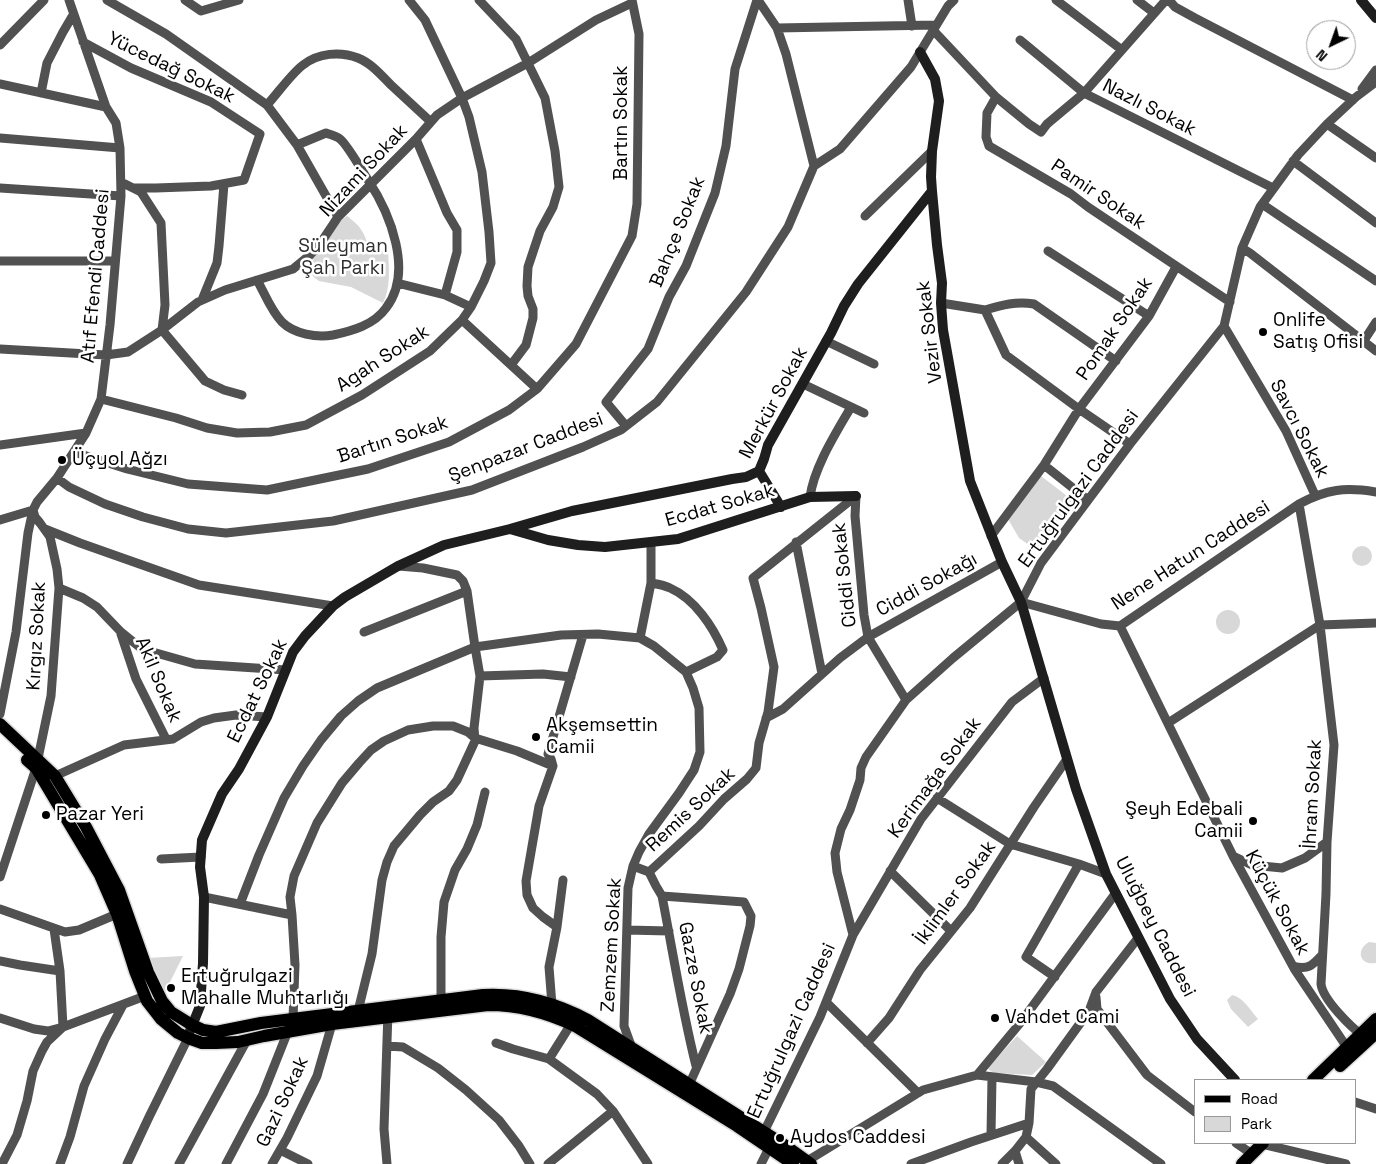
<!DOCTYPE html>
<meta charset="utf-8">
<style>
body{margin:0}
#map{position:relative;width:1376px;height:1164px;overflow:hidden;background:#fff;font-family:"Space Grotesk",sans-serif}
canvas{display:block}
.legend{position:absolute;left:1194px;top:1079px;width:162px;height:65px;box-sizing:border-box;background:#fff;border:1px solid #999;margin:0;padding:6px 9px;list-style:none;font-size:15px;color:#000}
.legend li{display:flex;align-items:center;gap:10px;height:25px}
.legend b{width:25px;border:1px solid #999}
.north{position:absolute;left:1306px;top:20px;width:50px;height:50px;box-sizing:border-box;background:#fff;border:1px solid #999;border-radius:50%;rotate:222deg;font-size:14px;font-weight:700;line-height:20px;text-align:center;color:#000}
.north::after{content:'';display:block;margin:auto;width:18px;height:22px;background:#000;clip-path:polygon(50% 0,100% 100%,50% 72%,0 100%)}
</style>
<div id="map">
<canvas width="1376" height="1164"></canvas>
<ul class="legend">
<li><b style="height:6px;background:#000"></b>Road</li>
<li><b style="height:14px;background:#d8d8d8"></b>Park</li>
</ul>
<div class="north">N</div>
</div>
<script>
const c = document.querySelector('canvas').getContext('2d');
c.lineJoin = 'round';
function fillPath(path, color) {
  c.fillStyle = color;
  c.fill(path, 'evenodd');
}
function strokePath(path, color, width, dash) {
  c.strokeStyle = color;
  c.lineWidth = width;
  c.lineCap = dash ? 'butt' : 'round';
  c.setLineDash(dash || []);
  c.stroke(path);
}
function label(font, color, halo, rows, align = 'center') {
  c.font = font + ' "Space Grotesk",sans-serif';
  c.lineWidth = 5;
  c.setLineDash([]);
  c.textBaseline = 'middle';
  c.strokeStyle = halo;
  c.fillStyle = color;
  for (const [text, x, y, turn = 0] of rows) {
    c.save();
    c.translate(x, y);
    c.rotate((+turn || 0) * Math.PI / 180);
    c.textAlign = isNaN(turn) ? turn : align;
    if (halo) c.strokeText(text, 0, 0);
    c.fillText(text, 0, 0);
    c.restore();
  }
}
const green = new Path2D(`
 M347 216C363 228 364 233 370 251H388C389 269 391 287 383 303L351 287 319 281 315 278 302 265 340 221Z
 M1041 476 1071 499 1072 502 1036 550 1019 538 1008 519Z
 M1352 556a10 10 0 1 1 20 0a10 10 0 1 1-20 0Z
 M1216 622a12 12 0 1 1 24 0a12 12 0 1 1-24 0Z
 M1369 942 1376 943V963C1360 966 1355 950 1369 942Z
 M183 956 164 994 147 958Z
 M1232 995C1243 997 1251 1011 1258 1019L1248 1027 1231 1009 1227 1000Z
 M1017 1036 1046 1062 1032 1075 995 1073 990 1071 988 1068 992 1063Z`);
const street = new Path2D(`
 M107 0 166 34 267 105 297 145 338 217
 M185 0 201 11 239 0
 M479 0 516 39 545 98 555 151 559 187 553 207 540 231 528 267 527 286 528 296 533 309V318L526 345 511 365
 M758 0 777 28 786 54 814 166
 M908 0 912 26
 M1056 0 1122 50
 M1137 0 1154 13
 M1166 0 1084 93 1047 124 1041 132 1029 124 996 97 987 113 986 137 989 146 1071 194 1088 207 1230 302
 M1169 0 1175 7 1195 18 1353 100
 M777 28 936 25
 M933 30 996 97
 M1020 40 1084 93 1273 188
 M83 42 131 68 211 102 260 134 244 180 211 186 156 188H133
 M0 45 44 0
 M0 84 106 107
 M1362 89 1376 70
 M41 93 47 63 63 32 73 15
 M267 105C278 93 291 74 303 65 318 53 340 51 358 58 371 63 381 75 391 85 404 97 417 109 431 122
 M1327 124 1376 158
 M0 138 120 148
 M416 139 447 213 457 230V252L445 295 471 307
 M1293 161 1376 223
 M121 182 141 192 161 223 165 305 162 330 205 381 224 390 242 395
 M0 188 121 196
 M1262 204 1376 281
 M865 216 932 151
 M1242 248 1250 253 1376 351
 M1048 251 1149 316
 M0 261H115
 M257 280C265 294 271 311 282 322 294 334 317 338 333 335 352 331 374 325 386 308 414 272 390 213 368 180 363 172 346 143 340 139 336 136 331 135 326 133L297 145
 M397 283 445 295
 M202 300 217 263 219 246 224 184
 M941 303 985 310 1006 355 1079 409 1130 444
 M985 310C1002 305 1016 301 1034 304L1116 361
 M462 320 537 389
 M1224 326 1286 431 1315 495
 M826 341 874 364
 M1363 342 1376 322
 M0 349 106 355 128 352 162 330 198 302 225 290 293 269 310 255 320 244 338 217 416 139 437 115 462 98 528 63 596 20 632 3
 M803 384 864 413
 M101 399 176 418 207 428 237 433 270 432 306 425 362 395 430 351 462 320 471 307 484 281 491 263 489 232 482 172 469 117 462 98 425 20 409 0
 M626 426 606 402 648 349 669 297 686 266 715 193 726 146 735 69 757 0
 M0 445 86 433
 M74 452 127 469 188 484 267 490 368 469 449 442 509 410 537 389 576 344 632 236 637 204 639 34 632 0
 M1044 465 1088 500
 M57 478 69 487 105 504 143 517 188 529 226 533 333 521 472 490 583 447 621 430 657 402 746 292 788 227 814 166 840 149 911 67 948 6 954 0
 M856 496 855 516 864 615 868 637 906 700
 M810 497C814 467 836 433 851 407
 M1299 504 1320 625 1334 745 1327 842 1326 894 1321 984C1323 1000 1351 1027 1364 1037
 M0 520 33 510
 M45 529 80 543 199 585 333 606
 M991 536 1044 465 1079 409 1149 316 1176 267
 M796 542 822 674
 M651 583C657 584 664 585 670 588 695 599 713 627 723 650L717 657 686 672
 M59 588 83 598 97 607 121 632 142 649 195 664 286 670
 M1021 602 1101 624 1120 626 1299 504C1327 489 1345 487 1376 492
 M1120 626 1233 856 1295 970 1344 1043 1351 1051
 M364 632 467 591
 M121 634 136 679 166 739
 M640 638 651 583V542
 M480 676 543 674 571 677
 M0 714 16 632 28 533 33 510 37 502 57 478 86 433 101 399 110 325 121 196 120 148 116 123 106 107 69 0
 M766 718 783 709 840 658 868 637 1002 562
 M1168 723 1320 625 1376 623
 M55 776 124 745 173 739 201 722 214 718 236 715 267 717
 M937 798 1010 844 1079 864 1106 874
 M1233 856 1252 865 1282 868 1305 858 1327 842
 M161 859 201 857
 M633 866 649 872 656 886 662 896 744 902 751 916 750 926 739 969 730 994 689 1085
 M890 871 951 931
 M649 872 699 826 724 799 747 779 756 768 759 743 768 712 774 667 761 608 753 578 856 496
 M0 877 36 768 51 696 59 588 57 569 50 537 40 523 35 517 33 510
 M662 896C673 953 682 1010 696 1066
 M204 897 292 915
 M240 904 259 855 284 798 303 766 321 740 341 716 358 701 377 688 475 647 561 635 598 634 640 638 654 646 686 672 693 688 699 708 700 752 694 770 679 793 649 834 639 852 633 866 628 888 624 1026 632 1048
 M0 909 65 932 79 930 117 914
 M557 927 543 917 533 908 527 895 526 881 539 806 553 766 551 759 548 754 583 635
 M627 930 669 931
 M853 935 921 819 1012 702 1044 678
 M0 961 20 965 60 971 54 929
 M1293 966C1308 970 1312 966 1322 955
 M1055 977 1026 957 1079 864
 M1096 997 1097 1009 1147 1075 1195 1112
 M441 1000V937L444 902 455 870 467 849 477 825 485 792
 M826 1002 918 1093
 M552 1005 549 967 557 927 563 880
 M358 1011 372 954 382 880 387 862 394 846 420 815 433 802 449 791 457 780 475 741 474 728 480 676 475 647 467 591 463 581 457 575 423 568 398 566
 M0 1018 34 1029 48 1031 63 1027 145 996
 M293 1019 295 965 292 915 290 897 294 876 317 823 342 783 359 763 371 750 384 741 408 730 433 726H453L468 732 475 738 517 751 553 766
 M496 1043 513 1049 549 1059 597 1094 613 1111 648 1164
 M867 1043 889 1018 920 970 970 908 1034 807 1067 759
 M387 1046 403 1047 438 1068 466 1090 499 1120 519 1146 530 1164
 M549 1059 571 1024
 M977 1075 1036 1082 1053 1086 1161 1164
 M1355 1102 1376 1109
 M991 1135 992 1077
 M762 1136 820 1017 853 935 837 872 835 853 841 829 850 810 860 780 861 768 866 757 906 700 953 658 1021 602 1041 563 1130 444 1224 326 1242 248 1260 207 1298 155 1327 124 1356 97 1376 82
 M1026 1137 1056 1164
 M1236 1143 1252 1154
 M1262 1144 1346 1164
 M280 1150 308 1164
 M1015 1151 1019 1164
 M807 1161 923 1090 977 1075 1021 1022 1115 894
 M2 1164 17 1135 27 1101 33 1071 42 1051 47 1042 63 1027 60 971
 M60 1164 70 1137 84 1086 105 1039 123 1005
 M127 1164 149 1117 188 1038
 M179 1164 247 1040
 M226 1164 263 1094 288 1031
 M272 1164 287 1138 317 1076 332 1024
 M387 1164 384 1129 388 1012
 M548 1164 613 1111
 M761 1164 769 1148
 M911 1164 971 1142 1029 1123
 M1002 1164 1015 1151 1026 1137 1029 1123 1031 1089 1047 1069 1089 1011 1096 992 1138 938`);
const secondary = new Path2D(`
 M1361 0 1376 18
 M920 52 935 79 939 101 932 151 931 177 932 191 937 245 942 283 941 303 943 330 970 481 1002 562 1021 602 1076 789 1106 874 1170 999 1197 1039 1235 1080
 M759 471 781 507
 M510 529 572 511 732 479 746 477 759 471 764 459 768 445 831 333 844 306 858 284 932 191
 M190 1031 200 1006 203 963 204 897 200 867 202 840 222 794 239 769 267 717 293 652 305 636 333 606 345 597 398 566 444 545 510 529 548 540 578 545 605 547 678 539 810 497 856 496`);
const primary = new Path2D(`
 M0 724 55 776 86 827 119 890 148 972 162 1001 171 1012 192 1025 203 1030 216 1032 261 1023 483 995C519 993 556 1003 588 1020L786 1146 811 1164
 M27 760 36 768 100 875 117 914 135 971 147 1001 161 1019 178 1033 188 1038 202 1043H216L238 1042 264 1036 332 1024 488 1005C519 1005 548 1013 575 1026L737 1126 793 1164
 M1340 1066 1376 1033
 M1313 1080 1376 1019
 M1242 1164 1263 1143`);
const markers = [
 [1263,332,5,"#000"],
 [62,460,5,"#000"],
 [536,737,5,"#000"],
 [46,815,5,"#000"],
 [1253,821,5,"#000"],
 [171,988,5,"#000"],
 [995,1018,5,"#000"],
 [780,1138,5,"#000"]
];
const streetNames = [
 ["Yücedağ Sokak",171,68,26],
 ["Nazlı Sokak",1149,108,27],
 ["Bartın Sokak",622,123,-90],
 ["Nizami Sokak",364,171,-47],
 ["Pamir Sokak",1098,195,34],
 ["Bahçe Sokak",678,232,-68],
 ["Atıf Efendi Caddesi",96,276,-85],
 ["Pomak Sokak",1115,329,-56],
 ["Vezir Sokak",930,332,-97],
 ["Agah Sokak",383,359,-33],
 ["Merkür Sokak",774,403,-62],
 ["Savcı Sokak",1299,429,63],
 ["Bartın Sokak",393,440,-18],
 ["Şenpazar Caddesi",526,448,-21],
 ["Ertuğrulgazi Caddesi",1079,489,-54],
 ["Ecdat Sokak",720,506,-16],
 ["Nene Hatun Caddesi",1191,556,-33],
 ["Ciddi Sokak",845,575,-96],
 ["Ciddi Sokağı",927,585,-29],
 ["Kırgız Sokak",37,636,-87],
 ["Akil Sokak",158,680,67],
 ["Ecdat Sokak",258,691,-64],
 ["Kerimağa Sokak",935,778,-54],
 ["İhram Sokak",1313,794,-87],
 ["Remis Sokak",691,810,-43],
 ["İklimler Sokak",956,893,-54],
 ["Küçük Sokak",1277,903,62],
 ["Uluğbey Caddesi",1155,927,63],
 ["Zemzem Sokak",612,945,-87],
 ["Gazze Sokak",695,978,79],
 ["Ertuğrulgazi Caddesi",792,1031,-66],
 ["Gazi Sokak",283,1102,-65]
];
const parkNames = [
 ["Süleyman",343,247],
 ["Şah Parkı",343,269]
];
const poiNames = [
 ["Onlife",1273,321],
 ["Satış Ofisi",1273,343],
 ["Üçyol Ağzı",72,460],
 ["Akşemsettin",546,726],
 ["Camii",546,748],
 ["Şeyh Edebali",1243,810,"right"],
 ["Camii",1243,832,"right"],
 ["Pazar Yeri",56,815],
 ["Ertuğrulgazi",181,977],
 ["Mahalle Muhtarlığı",181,999],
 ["Vahdet Cami",1005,1018],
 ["Aydos Caddesi",790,1138]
];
fillPath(green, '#d8d8d8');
strokePath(primary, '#dbdbdb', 15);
strokePath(street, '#515151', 9);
strokePath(secondary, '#1e1e1e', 10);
strokePath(primary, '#000', 12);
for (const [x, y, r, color] of markers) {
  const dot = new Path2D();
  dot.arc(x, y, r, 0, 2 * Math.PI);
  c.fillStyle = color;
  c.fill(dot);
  strokePath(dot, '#fff', 2);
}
label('19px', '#000', '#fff', streetNames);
label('19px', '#2f2f2f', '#fff', parkNames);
label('19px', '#000', '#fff', poiNames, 'left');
</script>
